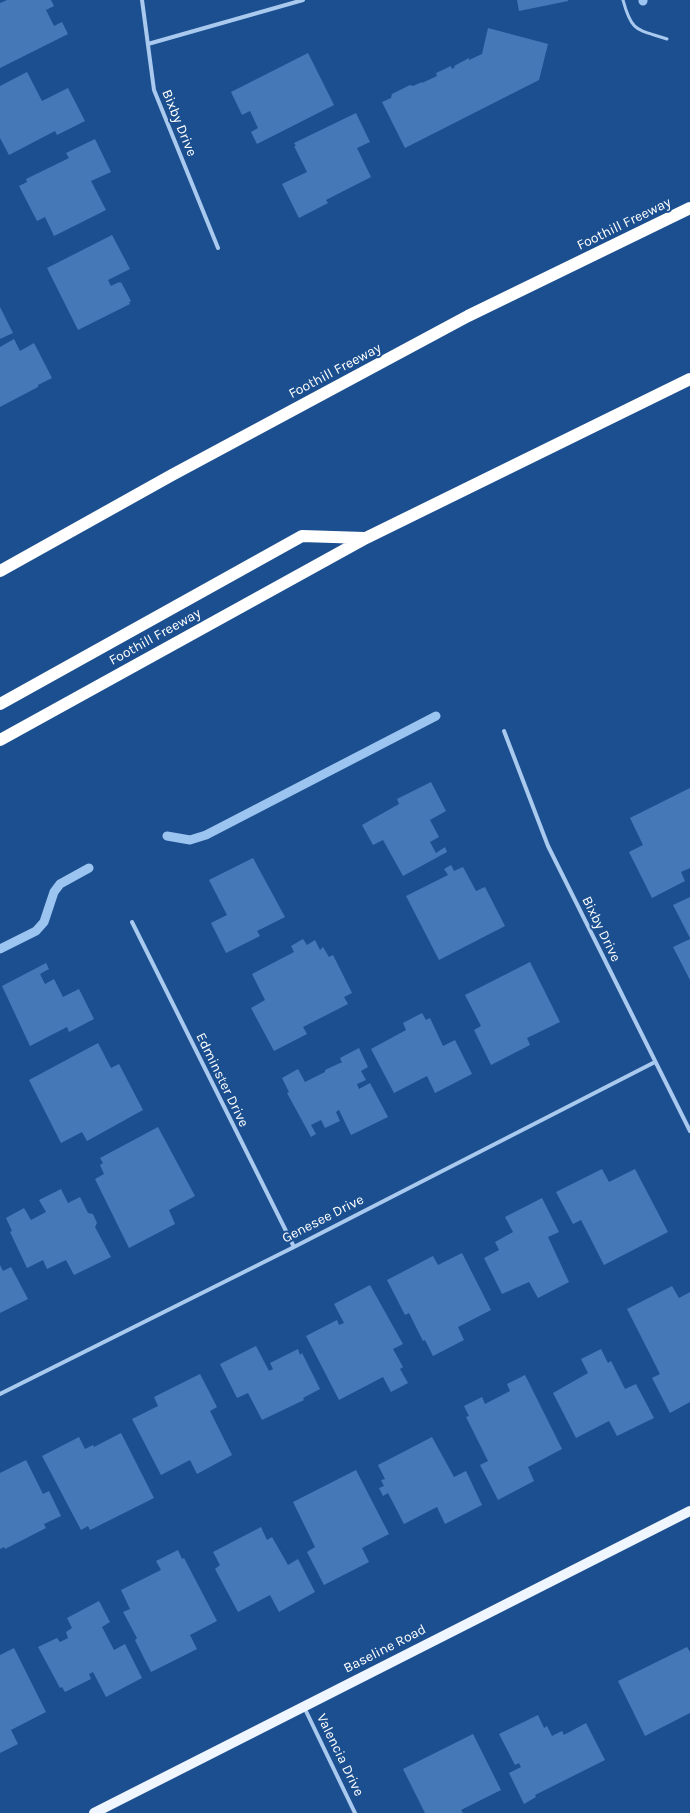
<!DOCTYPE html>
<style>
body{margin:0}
canvas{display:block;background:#1b4f8f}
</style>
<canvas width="690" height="1813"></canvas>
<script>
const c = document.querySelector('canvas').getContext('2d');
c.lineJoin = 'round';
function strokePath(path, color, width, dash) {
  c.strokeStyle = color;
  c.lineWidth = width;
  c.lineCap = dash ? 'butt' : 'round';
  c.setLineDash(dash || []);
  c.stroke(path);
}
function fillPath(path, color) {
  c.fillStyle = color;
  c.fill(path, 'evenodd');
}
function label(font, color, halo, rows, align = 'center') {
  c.font = font + ' Karla,sans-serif';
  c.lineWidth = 4;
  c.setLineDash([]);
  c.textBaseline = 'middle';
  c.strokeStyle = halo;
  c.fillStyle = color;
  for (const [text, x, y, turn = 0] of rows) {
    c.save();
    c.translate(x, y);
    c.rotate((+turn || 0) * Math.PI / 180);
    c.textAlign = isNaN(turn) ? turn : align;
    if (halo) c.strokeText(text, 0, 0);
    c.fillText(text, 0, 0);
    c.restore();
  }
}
const stream = new Path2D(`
 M643 0V1
 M167 836 190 840 206 835 436 716
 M0 949 36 931 44 922 54 892 60 884 89 868`);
const building = new Path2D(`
 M7 0H51L54 6 46 10 54 26 62 22 68 34 0 68V3Z
 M517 0H568V1L519 11Z
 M488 28 548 44 539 80 405 148 382 102 391 98 392 94 410 85 413 86 422 82V83L437 76 436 73 451 66 452 69 455 67 454 66 469 58V60L482 54Z
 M308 53 334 105 257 144 251 132 258 128 250 111 242 115 231 92Z
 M27 72 42 101 68 88 85 121 57 135 55 131 9 155 0 138V86Z
 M356 113 370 142 357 148 371 177 326 200 328 203 299 218 282 184 307 172 294 146H296L294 143Z
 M95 139 111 172 91 181 106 210 54 236 45 217 37 221 19 186 27 182 26 179 69 158 66 153Z
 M112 235 130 269 108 280 111 286 119 282 120 283 121 282 131 301 129 302 130 304 78 330 47 268Z
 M0 307 13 333 0 339Z
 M14 339 20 351 34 343 52 378 38 385V387L0 407V347Z
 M431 782 446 811 430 820 439 837 430 842 436 853 445 847 447 852 403 876 383 840 373 845 362 825 399 804 397 799Z
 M690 788V868L681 872 685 881 652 898 629 852 643 845 630 818Z
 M253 858 285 917 257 931 260 936 226 953 211 923 227 915 209 880Z
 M451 865 454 871 463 867 476 891 485 887 505 926 439 960 406 896 448 875 444 869Z
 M690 897V938L673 905Z
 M303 939 307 945 315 940 320 950 323 947 329 957 333 955 352 993 344 997 348 1004 303 1027 307 1034 274 1051 251 1008 265 1000 252 974 294 952 291 946Z
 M690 939V980L673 947Z
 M530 962 560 1022 527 1038 530 1045 491 1065 474 1030 481 1026 465 995Z
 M46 963 49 969 40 974 45 984 54 979 63 997 79 989 94 1019 69 1032 67 1027 30 1046 2 986Z
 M422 1013 426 1020 430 1018 443 1046 455 1040 472 1074 435 1093 427 1076 394 1093 371 1049 406 1030 403 1023Z
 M98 1043 111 1068 119 1064 143 1110 87 1141 82 1132 61 1143 29 1080Z
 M359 1048 368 1067 361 1071 366 1080 357 1084 359 1089 370 1083 388 1117 351 1135 339 1110 336 1112 340 1121 325 1128 321 1120 311 1125 316 1134 311 1137 287 1093 289 1092 282 1078 298 1069 305 1082 325 1072V1070L340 1063H342L340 1058Z
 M158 1127 195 1196 169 1210 175 1224 129 1248 95 1179 104 1174 100 1165 103 1163 100 1158Z
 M602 1169 609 1182 635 1169 668 1232 604 1265 581 1220 573 1224 556 1192Z
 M61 1189 68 1203 80 1197 88 1213 93 1214 97 1223 95 1227 111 1257 74 1275 66 1260 47 1269 43 1260 27 1268 10 1232 12 1231 6 1218 24 1208 31 1220 46 1212 39 1200Z
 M542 1198 559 1232 548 1237 569 1282 538 1298 529 1282 502 1294 484 1258 499 1250 495 1242 513 1232 505 1217Z
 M462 1253 491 1310 458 1327 464 1340 433 1356 425 1340 423 1341 409 1313 405 1315 387 1280 433 1256 438 1265Z
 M0 1265 3 1271 11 1267 28 1299 0 1313Z
 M370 1285 403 1344 393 1349 403 1367 400 1369 408 1383 391 1392 383 1377 339 1400 306 1336 337 1320 339 1325 344 1323 334 1304Z
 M672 1286 679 1298 690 1292V1402L670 1413 652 1378 660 1374 627 1309Z
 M256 1346 269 1371 273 1369 270 1363 298 1349 300 1355 302 1353 320 1389 303 1398 304 1400 262 1420 248 1393 237 1398 220 1364Z
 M601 1349 608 1363 611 1361 625 1389 636 1384 654 1418 617 1436 609 1421 576 1438 553 1393 588 1373 581 1359Z
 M200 1374 217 1407 210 1411 232 1455 197 1474 190 1460 161 1475 132 1419 158 1406 154 1397Z
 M525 1375 562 1449 528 1467 534 1481 498 1500 480 1465 488 1461 466 1417 469 1416 464 1406 482 1397 485 1404 510 1391 507 1384Z
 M121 1433 154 1498 90 1530 88 1526 81 1530 42 1456 79 1437 85 1449 93 1445 94 1447Z
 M432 1437 454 1477 466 1471 482 1505 445 1524 437 1507 404 1524 388 1493 383 1496 379 1488 384 1486 381 1480 385 1479 378 1465Z
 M26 1460 43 1494 49 1491 61 1516 44 1524 46 1528 5 1549 4 1547 0 1549V1473Z
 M356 1470 389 1534 362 1548 369 1562 324 1585 307 1552 315 1547 293 1502Z
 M261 1527 267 1540 272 1537 288 1565 298 1559 315 1592 279 1612 270 1595 238 1612 215 1569 220 1565 213 1552Z
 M178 1550 182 1559 184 1558 217 1621 190 1635 197 1649 151 1672 135 1640 137 1638 123 1612 130 1609 121 1590 161 1570 156 1561Z
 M99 1601 110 1622 102 1627 114 1650 125 1644 142 1678 106 1697 93 1672 89 1674 91 1679 65 1692 62 1687 60 1688 38 1647 57 1638 60 1642 68 1638 66 1632 72 1628 67 1618Z
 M687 1647 690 1652V1713L645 1736 618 1681Z
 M14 1648 46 1712 11 1730 18 1744 0 1753V1655Z
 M538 1715 544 1728 547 1726 552 1736 562 1731 564 1735 586 1723 605 1760 535 1795 536 1797 524 1804 509 1773 521 1767 519 1763 515 1765 499 1734Z
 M473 1734 501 1790 461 1810 463 1813H425L403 1769Z`);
const lane = new Path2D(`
 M623 0C632 33 637 29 667 39`);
const street = new Path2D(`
 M142 0 154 90 218 248
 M148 44 303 0
 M504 731 548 846 690 1131
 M132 922 294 1247
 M0 1394 294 1247 655 1062
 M304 1707 355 1813`);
const primary = new Path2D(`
 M94 1813 690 1511`);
const highway = new Path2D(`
 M0 571 172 475 468 316 690 208
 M0 704 302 536 364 538
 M0 740 366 538 690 379`);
const streetNames = [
 ["Bixby Drive",179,123,68],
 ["Foothill Freeway",624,224,-26],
 ["Foothill Freeway",335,371,-28],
 ["Foothill Freeway",155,637,-29],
 ["Bixby Drive",601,929,64],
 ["Edminster Drive",222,1080,64],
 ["Genesee Drive",323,1219,-27],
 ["Baseline Road",385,1649,-27],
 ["Valencia Drive",340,1755,64]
];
strokePath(stream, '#9cc4f0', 9);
fillPath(building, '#4478b7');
strokePath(lane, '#a9c9ee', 3);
strokePath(street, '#a9c9ee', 4);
strokePath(primary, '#f0f6ff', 10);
strokePath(highway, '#fff', 12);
label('14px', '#fff', '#1b4f8f', streetNames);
</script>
